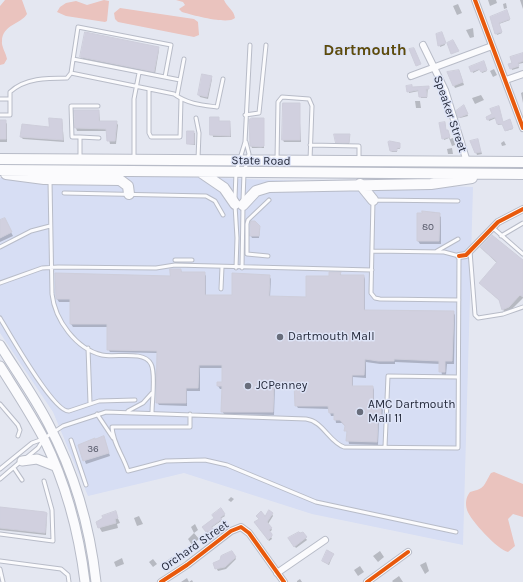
<!DOCTYPE html>
<style>
body{margin:0}
canvas{display:block;background:#e4e7f1}
</style>
<canvas width="523" height="582"></canvas>
<script>
const c = document.querySelector('canvas').getContext('2d');
c.lineJoin = 'round';
function fillPath(path, color) {
  c.fillStyle = color;
  c.fill(path, 'evenodd');
}
function strokePath(path, color, width, dash) {
  c.strokeStyle = color;
  c.lineWidth = width;
  c.lineCap = dash ? 'butt' : 'round';
  c.setLineDash(dash || []);
  c.stroke(path);
}
function label(font, color, halo, rows, align = 'center') {
  c.font = font + ' Karla,sans-serif';
  c.lineWidth = 3;
  c.setLineDash([]);
  c.textBaseline = 'middle';
  c.strokeStyle = halo;
  c.fillStyle = color;
  for (const [text, x, y, turn = 0] of rows) {
    c.save();
    c.translate(x, y);
    c.rotate((+turn || 0) * Math.PI / 180);
    c.textAlign = isNaN(turn) ? turn : align;
    if (halo) c.strokeText(text, 0, 0);
    c.fillText(text, 0, 0);
    c.restore();
  }
}
const built = new Path2D(`
 M47 172 473 187 463 545 312 514 184 473 88 496 53 412 0 333V178Z`);
const green = new Path2D(`
 M5 0H22L27 14C21 24 2 25 2 41 1 46 6 53 7 59L4 64 0 65V6Z
 M104 0 109 1 107 21 105 22 66 16 57 12 60 7 66 3 76 1 87 5Z
 M176 0H224C227 7 234 10 235 18 228 25 192 15 182 12L179 9 185 5 183 2Z
 M120 8 194 19 198 22 199 35 194 37 118 22 115 19 114 13Z
 M494 472 523 484V517L513 514 508 519 515 546 508 552C498 550 470 520 467 510 465 503 466 497 470 492 486 488 483 486 491 473Z`);
const shadow = new Path2D(`
 M488 0H496L497 3 490 6Z
 M520 0H523V9Z
 M506 3 507 8 504 9 503 4Z
 M458 4 462 13 457 15 453 6Z
 M506 12 510 20 499 24 502 33 497 35 491 18Z
 M473 28 474 37 470 38 466 30Z
 M441 34 445 45 440 47 437 35Z
 M158 48 159 50 155 74 83 59 81 57Z
 M523 53V63L518 64 519 68 512 70 510 64Z
 M483 63 487 71 482 73 481 69 473 73 471 68Z
 M494 69 497 75 493 77 490 71Z
 M448 73H460L464 85 455 88Z
 M211 77 212 79 208 99 200 97 199 95Z
 M408 87H428L427 98H421L419 91 409 93Z
 M523 92V103L521 93Z
 M481 95 484 100 475 104 472 98Z
 M415 101H420L421 108H416Z
 M299 104 301 142H284L283 140Z
 M464 107 468 116 460 118 459 117Z
 M99 111 100 122H116L118 125 116 144H110L107 131H77L76 128Z
 M493 115 502 123 509 121 513 129 506 131 504 124 498 125 496 118 489 121 487 117Z
 M211 118H218L219 122H230L231 137H213Z
 M263 119 264 148H252L251 145Z
 M62 120 64 142 23 139 21 137 50 128Z
 M0 121H5L7 124V142H0Z
 M440 124 448 132 450 139 453 138 455 145 452 146 449 138 444 140Z
 M188 132 195 133V145L188 144Z
 M350 136 349 144 337 142Z
 M504 141 506 145 502 146 501 143Z
 M472 142H478L482 154 477 155Z
 M399 144 400 149H397V152H391Z
 M452 148 453 154H448L447 149Z
 M423 212H435L441 217V244H420L418 241Z
 M4 219 13 236 0 242V221Z
 M256 223 260 229 259 238H252L251 236Z
 M481 248 523 262V298L511 310 504 312 501 302 480 283 497 263Z
 M181 270 182 273H204L206 276V296H233L269 276 271 279 270 297 307 298 330 277 340 273 342 276H364L365 279V311L453 312 455 315 454 364H447L446 375H442L440 364 395 362V364H380L366 362V378L353 377V387H373L374 390V405H381L383 408 382 421H379L378 445 349 444 346 427 342 423H336L335 416H331L329 409 298 408 296 405V387L275 386 274 415 224 414 222 411 223 389H220L218 386V383H223V368H200V391H187V406L159 405 157 402 158 353 110 352 108 349V327H73L71 324V302H59L57 299 171 277Z
 M95 440 105 441 110 456 86 464 79 445Z
 M231 497 234 499 231 502 228 500Z
 M0 508 47 514 46 535 0 530Z
 M220 510 225 516 220 519 221 521 211 528 213 531 207 533 203 527 215 518Z
 M115 512 120 523 117 524 118 528 102 532 99 527 104 519Z
 M272 514 273 516 268 524 272 530 269 532 272 539 269 541 256 524 260 519Z
 M139 516 143 524 137 526 134 518Z
 M195 524 198 530 194 533 191 527Z
 M194 533 199 539 192 545 188 539Z
 M302 533 307 540 296 548 289 539Z
 M380 551 384 557 378 562 373 556Z
 M231 552 236 559 226 569 218 571 214 564 221 561Z
 M333 555 329 565 324 562 323 561Z
 M172 557 175 562 169 568 165 562Z
 M122 558 124 564 116 567 114 562Z
 M153 559 157 564 153 567 149 562Z
 M426 562 429 571 425 574 420 565Z
 M360 566 364 572 358 576 354 570Z
 M399 576 403 582H393L392 581Z
 M187 578 189 582 192 580 193 582H181Z
 M300 579 302 582H297V581Z`);
const building = new Path2D(`
 M507 10 510 19 499 23 502 32 495 34 490 17Z
 M85 32 159 47 154 72 80 57Z
 M442 32 446 43 438 46 436 34Z
 M453 40 459 51 451 54 447 43Z
 M414 48 421 64 416 66 409 49Z
 M523 53V61L518 63 519 66 510 69 508 64 512 63 510 57Z
 M484 61 487 70 481 72 479 69 471 72 469 67Z
 M459 70 463 82 453 86 447 72Z
 M202 74 212 76 207 97 198 95Z
 M412 85V87L429 86V89H426L427 97H419L418 90 407 92 406 86Z
 M283 103H300V140H282Z
 M464 105 468 114 458 118 456 111Z
 M499 106 503 122 510 119 513 128 505 131 502 124H497L495 117 487 120 486 117 492 114 490 109Z
 M74 110H99V121H117L115 141H107L106 129 75 128Z
 M210 117H219V121H230V136L210 135Z
 M49 118 62 119 63 140 20 137 22 124 49 127Z
 M252 118H264V146L261 147 250 146 249 120Z
 M0 120H6V139H0Z
 M445 122 446 130H448L450 137 442 139 439 123Z
 M187 131H194V144H187Z
 M334 134H350L349 143H336Z
 M478 139 481 152 475 153 470 141Z
 M390 141 400 143V148H397V151H390L388 142Z
 M422 211 440 213 439 241H417V213H422Z
 M5 218 12 232 0 238V220Z
 M251 221H255L260 226 259 236H250Z
 M492 235 523 260V297L520 295 509 307 502 310 499 300 479 283 497 262 480 247Z
 M170 269H181V272H205V295H232V273L270 275 269 296 306 297V276H329V272H341L340 275H364V310L454 311 452 361H445V372H439V361L394 359V361H378L365 359 364 375H352V386H373V404H381V418H378L377 442 346 441 347 431H344L345 426 340 420H334V413H329L328 406H295L294 384 274 383 273 412H221L222 386H217V382H222V365H199L198 388H186V403H156L157 351 107 350V324H70V299H56L55 273 170 276Z
 M104 436 109 453 83 461 78 445 95 438V439Z
 M0 507 45 512 47 513 45 533 0 528Z
 M221 508 225 514 220 518 222 519 211 527 214 529 209 533 208 531 206 532 202 527 214 518 212 515Z
 M269 510 273 513 267 522 272 528 269 530 272 534V536L268 540 254 522 259 519 256 516 261 511 265 516Z
 M116 511 118 518 115 519 116 523 98 528 96 522 103 518 102 516Z
 M299 532 300 533 303 532 307 537 294 547 288 538Z
 M327 550 334 554 328 564 322 561Z
 M232 551 236 557 225 567 215 569 213 563 220 560 221 556Z`);
const service = new Path2D(`
 M73 59 180 80
 M165 77 171 45 78 27 71 73 174 94C188 104 201 105 217 107L223 79
 M149 89V133L151 137H180L181 99
 M177 96 184 59
 M0 99H10
 M0 115H10V92C25 78 47 78 67 78L71 73
 M245 115 259 113 266 45
 M196 118 199 133 198 159
 M80 137H72L71 106H98
 M310 145 359 146V159
 M80 157V137L99 138
 M134 159V99L139 73
 M277 160 278 102 282 97 309 99 312 106 310 160
 M50 181 52 294C55 320 76 349 102 355 115 358 144 350 151 364 156 373 152 401 152 413
 M64 193 206 196 215 201 223 215
 M235 198 236 172 245 142 250 45
 M243 200 244 173 249 154 246 142
 M458 201 373 200 371 293 375 298 380 299 459 300
 M235 205 237 238 236 268
 M492 227 523 254
 M501 236 523 223
 M0 247 31 231 50 226
 M437 251 458 239
 M470 251 475 315 478 318 503 314 523 307
 M268 256 247 254V224L248 220 269 200
 M175 260H192
 M242 268 243 207
 M0 283 42 268 58 267 156 268 175 265 372 270
 M221 289 222 267
 M0 318C9 333 54 413 69 411L99 401 135 400
 M88 348 90 403
 M0 404 18 425 20 430 18 436
 M128 411 143 403 152 393
 M97 414 113 438
 M190 414V427H112C113 444 123 455 128 471L166 461 205 460 227 465 316 502 456 532
 M71 440 86 485
 M385 447 388 376 458 377
 M26 458 38 448 43 440
 M14 468 22 480
 M0 469 32 443 43 439 63 426 106 412 306 419C323 421 329 442 344 447L458 448 459 256 444 252 372 251
 M0 479 20 462
 M0 534 53 541 52 510 44 481
 M0 561 61 569 68 575 69 582
 M0 569 3 582`);
const minor = new Path2D(`
 M475 0 523 128
 M423 45 445 90 467 162
 M411 76 492 46
 M506 80 523 74
 M459 256 466 255 498 222 523 209
 M277 573 325 540
 M161 582 187 565 231 531 241 527 249 533 284 582
 M367 582 408 552`);
const secondary = new Path2D(`
 M0 345C16 371 34 396 48 423 74 472 90 527 96 582
 M0 366C15 390 31 414 44 439 66 484 79 533 85 582
 M22 461 37 459 55 466`);
const primary = new Path2D(`
 M0 159 523 162
 M0 170 523 174
 M202 173 224 188 235 204
 M6 174 44 179 120 180 128 186 129 194
 M360 184 373 200
 M243 205 256 191 269 187 431 184 472 178`);
const cycleway = new Path2D(`
 M475 0 523 128
 M459 256 466 255 498 222 523 209
 M161 582 187 565 231 531 241 527 249 533 284 582
 M367 582 408 552`);
const markers = [
 [280,337,4,"#686d7b"],
 [248,386,4,"#686d7b"],
 [360,412,4,"#686d7b"]
];
const numberNames = [
 ["80",428,227],
 ["36",93,449]
];
const streetNames = [
 ["Speaker Street",450,114,71],
 ["State Road",261,161,1],
 ["Orchard Street",195,546,-35]
];
const poiNames = [
 ["Dartmouth Mall",288,337],
 ["JCPenney",256,386],
 ["AMC Dartmouth",368,405],
 ["Mall 11",368,419]
];
const districtNames = [
 ["Dartmouth",365,50]
];
fillPath(built, '#d7def4');
fillPath(green, '#eac3be');
fillPath(shadow, '#0003');
fillPath(building, '#d1d0df');
strokePath(building, '#cecedb', 1);
strokePath(service, '#b8bcc8', 5);
strokePath(minor, '#b8bcc8', 8);
strokePath(secondary, '#b8bcc8', 11);
strokePath(primary, '#b8bcc8', 12);
strokePath(service, '#fbfbfd', 3);
strokePath(minor, '#fbfbfd', 6);
strokePath(secondary, '#fbfbfd', 9);
strokePath(primary, '#fbfbfd', 10);
strokePath(cycleway, '#e8590c', 4);
for (const [x, y, r, color] of markers) {
  const dot = new Path2D();
  dot.arc(x, y, r, 0, 2 * Math.PI);
  c.fillStyle = color;
  c.fill(dot);
  strokePath(dot, '#dee4f7', 1.5);
}
label('10px', '#545767', null, numberNames);
label('12px', '#262b3c', '#dee4f7', streetNames);
label('12px', '#262b3c', '#dee4f7', poiNames, 'left');
label('bold 16px', '#5d4b0c', '#dee4f7', districtNames);
</script>
